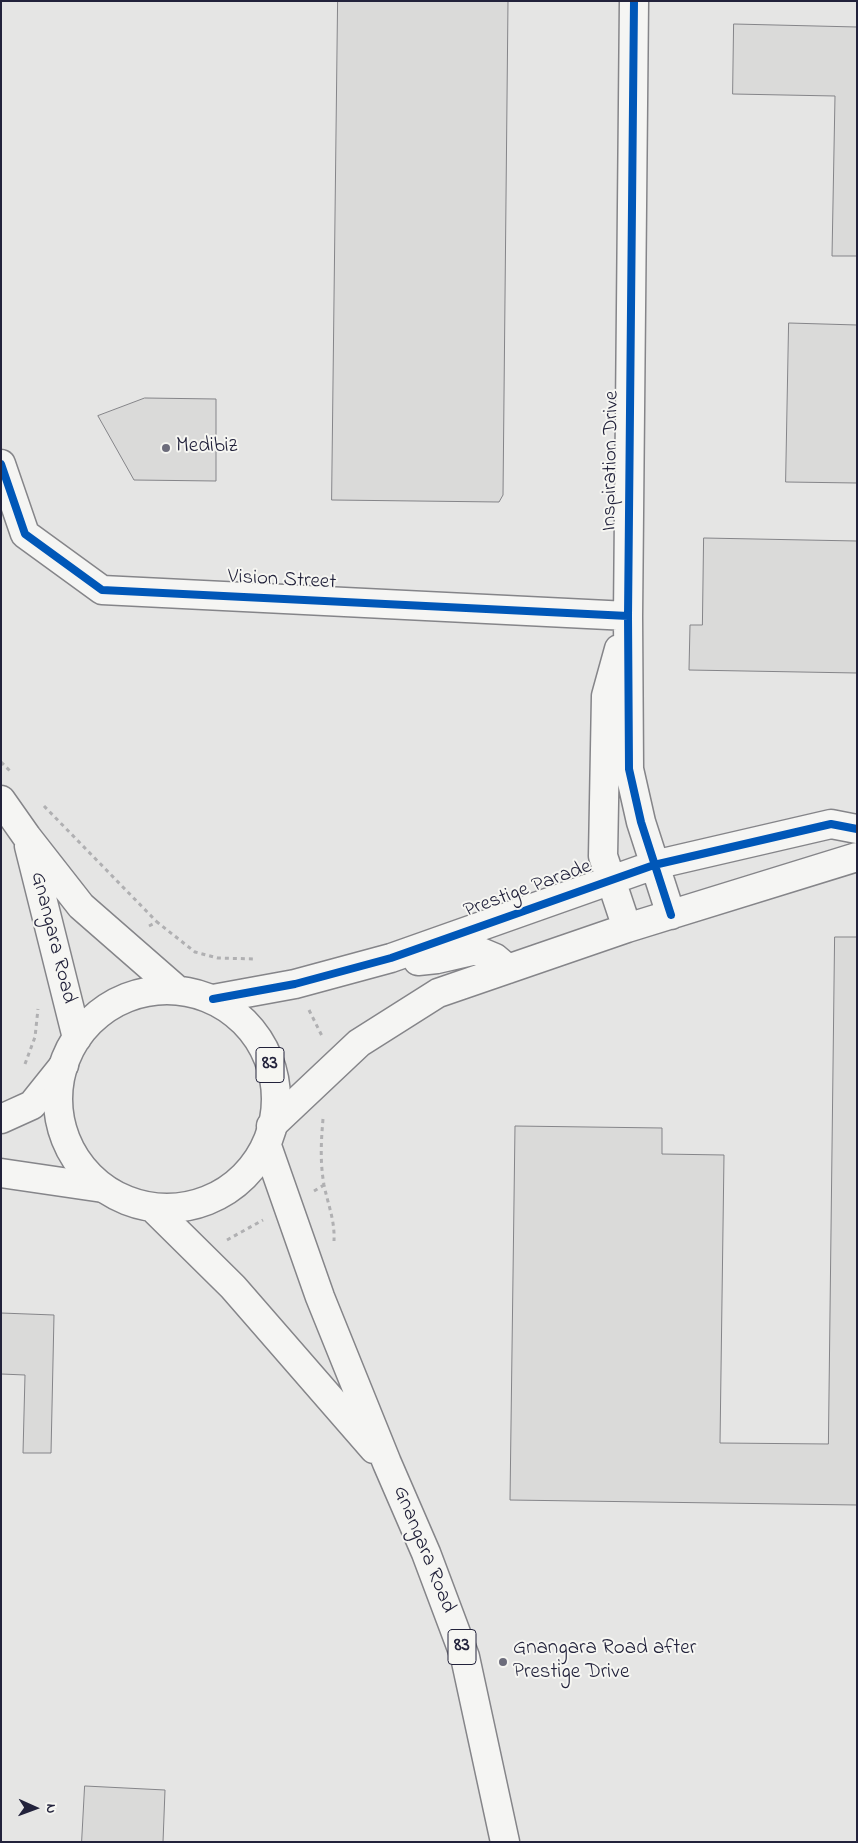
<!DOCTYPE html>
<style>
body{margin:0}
#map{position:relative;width:858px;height:1843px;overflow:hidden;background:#f5f5f3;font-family:"Indie Flower",sans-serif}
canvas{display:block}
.frame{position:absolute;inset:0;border:2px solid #22223b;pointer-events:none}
.north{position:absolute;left:10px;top:1783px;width:50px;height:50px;-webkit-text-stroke:4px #f6f6f2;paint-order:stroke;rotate:92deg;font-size:14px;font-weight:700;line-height:20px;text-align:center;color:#22223b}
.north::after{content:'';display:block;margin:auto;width:18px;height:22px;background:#22223b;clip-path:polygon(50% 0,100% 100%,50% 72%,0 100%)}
</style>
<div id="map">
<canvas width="858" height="1843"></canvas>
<div class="frame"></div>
<div class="north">N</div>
</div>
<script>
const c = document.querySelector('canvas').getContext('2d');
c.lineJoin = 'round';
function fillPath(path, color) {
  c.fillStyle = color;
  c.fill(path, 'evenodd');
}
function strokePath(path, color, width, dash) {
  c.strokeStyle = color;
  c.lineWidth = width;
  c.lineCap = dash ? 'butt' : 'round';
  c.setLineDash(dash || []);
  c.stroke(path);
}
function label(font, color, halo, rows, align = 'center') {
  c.font = font + ' "Indie Flower",sans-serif';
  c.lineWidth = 4;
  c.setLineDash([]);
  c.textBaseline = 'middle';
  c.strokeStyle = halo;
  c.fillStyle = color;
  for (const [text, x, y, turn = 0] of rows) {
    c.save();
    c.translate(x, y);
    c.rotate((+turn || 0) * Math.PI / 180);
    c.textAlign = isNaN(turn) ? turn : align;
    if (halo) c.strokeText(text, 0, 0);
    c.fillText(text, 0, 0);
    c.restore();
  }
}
const built = new Path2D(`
 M1 1H857V1842H1Z`);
const building = new Path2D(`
 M338 1H508L503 495 499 502 332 500Z
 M734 24 857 27V256H832L835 96 733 94Z
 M789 323 857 325V483L786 482Z
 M145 398 216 399V481L134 480 98 416Z
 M704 538 857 541V673L689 670 690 625H702Z
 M835 937H857V1505L510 1500 515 1126 662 1128V1154L724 1155 720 1443 828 1444Z
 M1 1313 54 1315 51 1453H23L25 1375 1 1374Z
 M85 1786 165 1790 163 1842H82Z`);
const path = new Path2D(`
 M1 762 10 771
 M44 806 157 922
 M149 926 157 922 195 952 218 958 256 959
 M309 1010 323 1038
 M25 1064 35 1037 38 1009
 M323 1119C321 1142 320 1162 324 1185 328 1205 335 1220 334 1241
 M314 1191 324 1185
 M227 1240 263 1220`);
const minor = new Path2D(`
 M634 1 628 616 629 769 641 822 671 915
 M1 464 25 534 102 590 628 616
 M619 649 606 696 603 856 627 928
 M418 961 437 959 476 950 495 958 508 969
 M213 999 295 984 391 958 654 865 831 824 857 829
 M1 1119 32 1105 64 1065
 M271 1126 359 1043 438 993 627 928 857 857
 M1 1173 103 1188`);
const major = new Path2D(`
 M1 800 27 837 81 906 176 989
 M29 846 77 1038
 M58 1099a109 109 0 1 1 218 0a109 109 0 1 1-218 0Z
 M267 1146 320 1297 387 1463 426 1553 465 1657 505 1842
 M153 1208 233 1287 374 1449`);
const cycleway = new Path2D(`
 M634 1 628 616 629 769 641 822 671 915
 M1 464 25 534 102 590 628 616
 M213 999 295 984 391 958 654 865 831 824 857 829`);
const markers = [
 [166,448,5,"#6c6c7b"],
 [503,1662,5,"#6c6c7b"]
];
const shields = [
 [270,1065,28],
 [462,1647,28]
];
const shieldNames = [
 ["83",270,1065],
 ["83",462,1647]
];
const poiNames = [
 ["Medibiz",176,448],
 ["Gnangara Road after",513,1650],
 ["Prestige Drive",513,1674]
];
const streetNames = [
 ["Inspiration Drive",612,461,-89],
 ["Vision Street",282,581,3],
 ["Prestige Parade",528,890,-20],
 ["Gnangara Road",52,938,76],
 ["Gnangara Road",423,1550,68]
];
fillPath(built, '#e5e5e4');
fillPath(building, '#dadad9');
strokePath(building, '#858589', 1);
strokePath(minor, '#858589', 31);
strokePath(major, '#858589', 31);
strokePath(path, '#b0b0b2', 3, [4, 4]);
strokePath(minor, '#f5f5f3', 28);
strokePath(major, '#f5f5f3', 28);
strokePath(cycleway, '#0057b8', 8);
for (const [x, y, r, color] of markers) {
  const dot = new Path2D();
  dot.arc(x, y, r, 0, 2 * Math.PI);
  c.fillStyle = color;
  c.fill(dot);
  strokePath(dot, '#f6f6f2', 2);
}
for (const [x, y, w] of shields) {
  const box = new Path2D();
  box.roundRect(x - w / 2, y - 17.5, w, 35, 4);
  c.fillStyle = '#f6f6f2';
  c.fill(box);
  strokePath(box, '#22223b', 1);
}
label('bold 20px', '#22223b', null, shieldNames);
label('21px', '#22223b', '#f6f6f2', poiNames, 'left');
label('21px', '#22223b', '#f6f6f2', streetNames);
</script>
